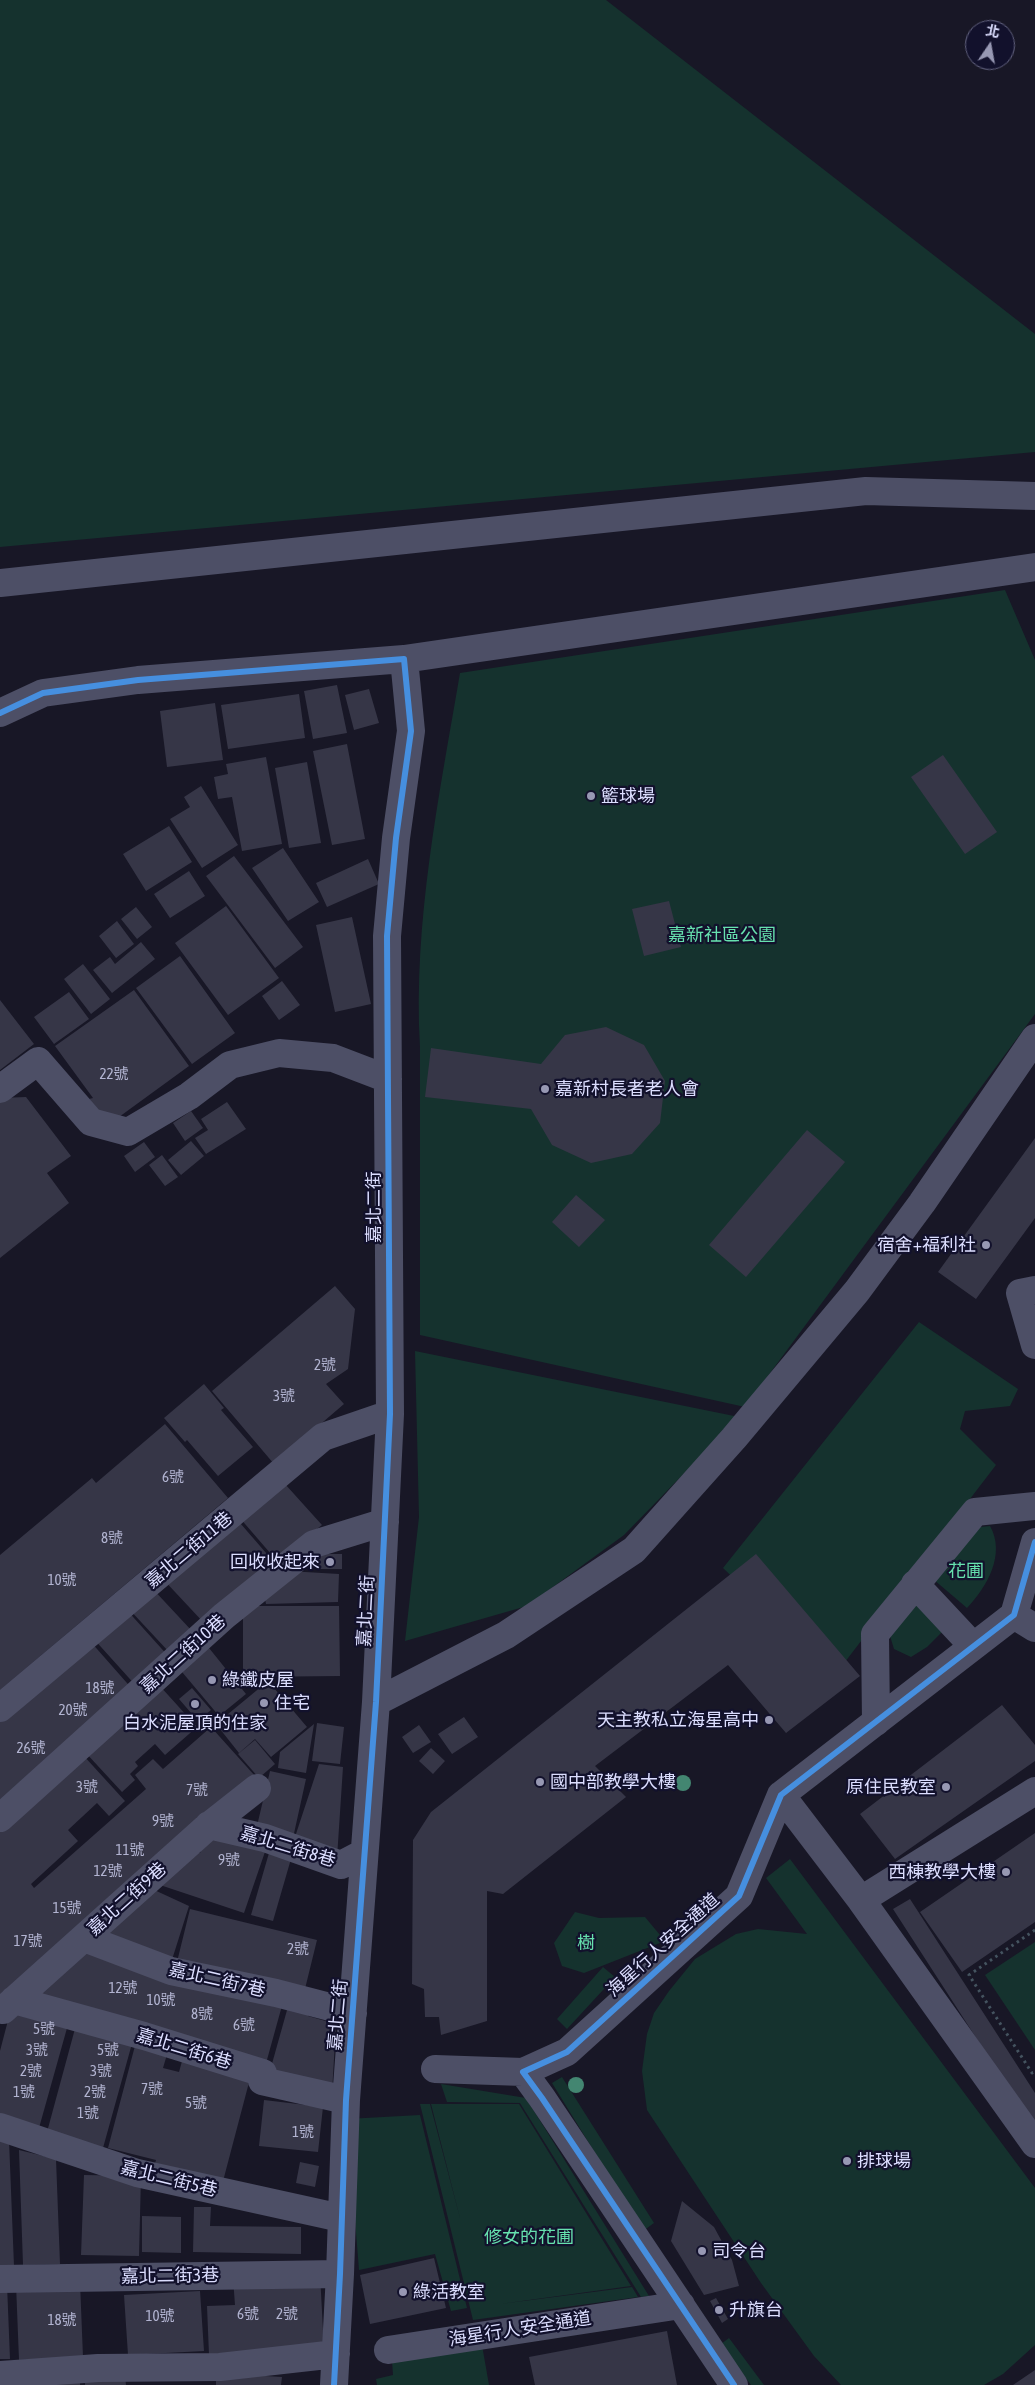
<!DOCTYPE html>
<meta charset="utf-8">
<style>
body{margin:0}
#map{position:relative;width:1035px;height:2385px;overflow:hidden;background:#181726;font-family:"Asap Condensed","Noto Sans TC",sans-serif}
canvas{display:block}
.north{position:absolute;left:965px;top:20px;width:50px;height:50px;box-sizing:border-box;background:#12112c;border:1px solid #636380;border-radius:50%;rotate:12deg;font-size:14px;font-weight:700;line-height:20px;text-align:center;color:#dcdeff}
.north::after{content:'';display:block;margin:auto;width:18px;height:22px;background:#9798b3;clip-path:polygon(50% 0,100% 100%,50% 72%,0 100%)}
</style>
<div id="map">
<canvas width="1035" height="2385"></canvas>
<div class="north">北</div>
</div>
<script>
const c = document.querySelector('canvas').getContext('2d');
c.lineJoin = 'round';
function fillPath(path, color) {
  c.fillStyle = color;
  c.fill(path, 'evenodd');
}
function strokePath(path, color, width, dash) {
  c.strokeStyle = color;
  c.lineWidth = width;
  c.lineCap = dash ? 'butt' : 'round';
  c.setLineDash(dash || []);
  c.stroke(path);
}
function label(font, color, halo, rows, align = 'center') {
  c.font = font + ' "Asap Condensed","Noto Sans TC",sans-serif';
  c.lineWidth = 4.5;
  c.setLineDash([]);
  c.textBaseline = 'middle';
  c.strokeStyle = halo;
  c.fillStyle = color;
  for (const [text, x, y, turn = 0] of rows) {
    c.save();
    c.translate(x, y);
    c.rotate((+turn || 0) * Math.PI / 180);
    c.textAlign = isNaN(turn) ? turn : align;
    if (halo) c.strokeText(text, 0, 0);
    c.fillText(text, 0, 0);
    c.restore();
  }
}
const green = new Path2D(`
 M0 0H606L1035 334V452L0 547Z
 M1005 590 1035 660V1014L745 1407 420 1335V1047C413 922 439 797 460 673Z
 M919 1322 1018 1389 1010 1406 965 1411 960 1429 996 1465 835 1675 723 1568Z
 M415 1351 739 1417 624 1535 527 1606 405 1641 419 1517Z
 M990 1526C1006 1554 987 1587 967 1608L933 1579 980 1527Z
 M916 1601 944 1630 927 1647 911 1657 894 1649 890 1636Z
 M790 1859 1035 2188V2345L1003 2374 984 2385H841L814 2356 761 2283 647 2110 642 2071 647 2034 654 2013 669 1991 695 1959 736 1934 758 1929 807 1934 766 1878Z
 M575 1912 599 1918 645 1917 665 1941 584 1973 562 1966 554 1943Z
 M1035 1942V2050L985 1975Z
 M603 1967 615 1977 567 2029 557 2019Z
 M562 2077 654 2223 643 2231 552 2083Z
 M441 2084 526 2098 649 2296 641 2297 520 2103 447 2102Z
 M420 2104H430L461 2222 431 2104H519L631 2286 500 2304 632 2287 638 2297 473 2320Z
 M420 2115 467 2308 451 2311 435 2254 359 2270 347 2119Z
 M729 2338 764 2385H751L721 2344Z
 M482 2345 489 2385H377L376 2379 393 2375 392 2361Z`);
const building = new Path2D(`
 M337 685 347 733 313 739 304 691Z
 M369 689 379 723 354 730 345 695Z
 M299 694 305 738 228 749 221 705Z
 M215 703 223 760 167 767 160 711Z
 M347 744 365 839 332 845 313 751Z
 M943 755 997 832 965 854 911 777Z
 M266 757 282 844 242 851 232 797 218 799 214 777 228 774 226 764Z
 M307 762 321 843 289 848 275 768Z
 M201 786 238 845 202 868 170 819 190 807 184 797Z
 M169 826 192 862 146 891 123 854Z
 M283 848 319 902 288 921 252 868Z
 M234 856 303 947 275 968 206 876Z
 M368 859 379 884 327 907 316 883Z
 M189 871 205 896 170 918 154 894Z
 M669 901 681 947 644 956 632 909Z
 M226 906 279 978 228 1015 175 943Z
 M136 907 152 927 137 939 121 919Z
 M352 917 371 1004 335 1012 316 925Z
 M117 921 134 944 116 958 99 936Z
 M141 942 155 959 112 993 93 970 110 957 115 964Z
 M180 956 235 1033 192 1064 136 988Z
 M83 964 110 999 91 1014 64 979Z
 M282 981 300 1005 279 1020 262 996Z
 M134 990 189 1066 108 1125 89 1099 93 1098 55 1046Z
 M69 992 89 1019 54 1044 34 1017Z
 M0 1000 34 1044 0 1070Z
 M606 1027 644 1045 665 1081 660 1123 632 1154 591 1163 552 1145 531 1109 425 1097 431 1048 541 1064 565 1035Z
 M26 1097 71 1156 47 1173 69 1203 0 1258V1098Z
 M227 1102 246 1129 206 1154 195 1138 208 1130 201 1119Z
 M191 1111 203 1128 185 1141 173 1123Z
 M807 1130 845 1162 746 1277 709 1245Z
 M1035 1138V1218L976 1299 938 1272Z
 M191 1141 204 1156 181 1175 168 1160Z
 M144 1142 155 1157 135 1172 124 1156Z
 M162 1155 178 1177 165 1186 149 1165Z
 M576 1195 605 1220 579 1247 552 1222Z
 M335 1286 355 1309 348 1369 326 1384 344 1404 274 1464 212 1391Z
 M204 1384 224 1408 221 1410 253 1447 218 1476 187 1440 185 1442 164 1418Z
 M165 1424 228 1498 0 1690V1555L92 1478 96 1483Z
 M285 1484 322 1525 277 1561 239 1517Z
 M234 1516 273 1561 204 1623 161 1577Z
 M318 1554H342V1569H317Z
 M756 1554 860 1676 786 1733 728 1665 595 1766 626 1797 503 1894 487 1891V2021L441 2035 439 2017H425L424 1989 412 1984 413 1840 431 1812Z
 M288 1571 339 1574 338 1602 266 1604 263 1589Z
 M151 1587 192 1631 169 1652 128 1608Z
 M243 1606H339L340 1676 243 1677Z
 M125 1608 170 1658 138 1688 92 1637Z
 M90 1641 134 1691 0 1807V1718Z
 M205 1643 246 1694 219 1716 177 1666Z
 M268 1681 307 1727 271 1757 255 1739 239 1753 216 1724Z
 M159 1685 197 1727 165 1755 155 1744 135 1762 138 1766 130 1774 135 1780 122 1792 85 1752Z
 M192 1688 211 1710 198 1721 179 1699Z
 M1002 1705 1035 1745V1761L895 1859 860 1814Z
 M464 1717 478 1737 452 1754 438 1734Z
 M317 1723 344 1727 340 1764 312 1761Z
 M314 1724 306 1773 278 1768 280 1752Z
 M419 1725 431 1742 413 1753 402 1737Z
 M211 1727 255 1776 0 2002V1830L83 1755 125 1801 109 1816 97 1803 68 1830 78 1841 31 1884 34 1888 146 1789 135 1775 153 1759 163 1769Z
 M255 1740 275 1764 259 1778 238 1754Z
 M431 1748 445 1761 433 1774 419 1761Z
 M319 1764 343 1767 337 1858 293 1843Z
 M270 1771 306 1779 293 1838 256 1830Z
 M211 1829 267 1846 244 1913 154 1883 184 1851 200 1853Z
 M1035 1833V1922L962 1972 920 1912Z
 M271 1846 293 1852 273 1921 251 1915Z
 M150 1888 189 1906 170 1966 98 1937Z
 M910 1899 1035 2093V2129L893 1909Z
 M190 1909 317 1940 303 1997 176 1966Z
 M80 1947 283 2002 265 2067 35 2000Z
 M289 2003 310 2009 308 2016 336 2024 332 2093 268 2078Z
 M12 2005 69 2021 39 2128 0 2117V2051Z
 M76 2025 133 2040 103 2148 47 2132Z
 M136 2042 168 2051 163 2068 179 2072 184 2054 252 2071 222 2185 154 2167 156 2160 108 2148Z
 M264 2100 323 2107 318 2152 259 2146Z
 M0 2138 9 2140 14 2266H0Z
 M19 2150 56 2159 60 2264 23 2265Z
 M300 2162 319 2166 315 2187 296 2183Z
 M84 2175 141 2176 139 2256 81 2255Z
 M682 2201 714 2227 732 2260 739 2286 704 2295 671 2241Z
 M194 2207H211L210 2226 301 2227V2254L193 2252Z
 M142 2216 181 2217V2253L142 2252Z
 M434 2258 446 2308 370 2324 360 2275Z
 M320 2274 324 2349 209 2355 207 2306 235 2305 233 2278Z
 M80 2282 83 2357 19 2360 16 2284Z
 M0 2284H7L10 2359H0Z
 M200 2291 204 2351 128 2355 124 2295Z
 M716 2298 728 2319 722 2323 710 2301Z
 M667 2331 677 2385H535L529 2357Z
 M1035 2370V2385H1013Z
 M216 2373 282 2377 281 2385H216Z
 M125 2375 126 2385H85V2376Z
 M80 2382V2385H32Z`);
const path = new Path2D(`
 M1035 1930 969 1975 1032 2073 1035 2071`);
const minor = new Path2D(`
 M0 583 866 491 1035 496
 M404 659 1035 567
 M0 713 43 693 138 680 404 659 411 731 396 838 387 936 390 1414 376 1702 346 2100 340 2274 334 2385
 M0 1089 38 1061 91 1122 128 1132 189 1096 230 1065 279 1053 333 1058 388 1079
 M1035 1290 1020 1293 1035 1345
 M915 1584 973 1646
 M1014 1615 1035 1628
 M376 1702 506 1635 634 1550 734 1438 857 1291 922 1203 1035 1038
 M0 1708 323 1437 390 1414
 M876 1722 875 1634 975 1512 1035 1506
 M781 1795 861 1900 1035 2144
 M0 1818 224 1616 314 1544 385 1522
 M209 1825 265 1838 341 1865 364 1853
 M861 1900 1035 1791
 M84 1938 171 1971 276 1993 353 2013
 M14 2000 144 2036 263 2073 262 2081 346 2100
 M3 2010 205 1829 257 1788
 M435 2069 523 2072
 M0 2127 137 2173 341 2218
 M0 2279 340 2274
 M388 2350 681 2305
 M0 2375 98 2368 220 2367 336 2354
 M734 2385 542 2098 523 2072 567 2052 739 1896 781 1795 1014 1615 1035 1542`);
const cycleway = new Path2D(`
 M0 713 43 693 138 680 404 659 411 731 396 838 387 936 390 1414 376 1702 346 2100 340 2274 334 2385
 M734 2385 542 2098 523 2072 567 2052 739 1896 781 1795 1014 1615 1035 1542`);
const trees = [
 [683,1783],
 [576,2085]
];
const markers = [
 [591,796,5,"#9798b3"],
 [545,1089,5,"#9798b3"],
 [986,1245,5,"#9798b3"],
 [330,1562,5,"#9798b3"],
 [212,1680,5,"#9798b3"],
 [264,1703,5,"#9798b3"],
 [195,1704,5,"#9798b3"],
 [769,1720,5,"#9798b3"],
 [540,1782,5,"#9798b3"],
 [946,1787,5,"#9798b3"],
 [1006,1872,5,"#9798b3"],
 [847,2161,5,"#9798b3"],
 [702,2251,5,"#9798b3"],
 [403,2292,5,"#9798b3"],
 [719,2310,5,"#9798b3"]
];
const numberNames = [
 ["22號",114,1074],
 ["2號",325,1365],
 ["3號",284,1396],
 ["6號",173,1477],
 ["8號",112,1538],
 ["10號",62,1580],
 ["18號",100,1688],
 ["20號",73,1710],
 ["26號",31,1748],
 ["3號",87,1787],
 ["7號",197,1790],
 ["9號",163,1821],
 ["11號",130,1850],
 ["9號",229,1860],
 ["12號",108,1871],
 ["15號",67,1908],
 ["17號",28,1941],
 ["2號",298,1949],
 ["12號",123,1988],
 ["10號",161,2000],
 ["8號",202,2014],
 ["6號",244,2025],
 ["5號",44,2029],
 ["3號",37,2050],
 ["5號",108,2050],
 ["2號",31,2071],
 ["3號",101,2071],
 ["7號",152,2089],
 ["1號",24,2092],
 ["2號",95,2092],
 ["5號",196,2103],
 ["1號",88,2113],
 ["1號",303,2132],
 ["6號",248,2314],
 ["2號",287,2314],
 ["10號",160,2316],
 ["18號",62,2320]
];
const poiNames = [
 ["籃球場",601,796],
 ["嘉新村長者老人會",555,1089],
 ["宿舍+福利社",976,1245,"right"],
 ["回收收起來",320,1562,"right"],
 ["綠鐵皮屋",222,1680],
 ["住宅",274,1703],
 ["天主教私立海星高中",759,1720,"right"],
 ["白水泥屋頂的住家",195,1723,"center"],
 ["國中部教學大樓",550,1782],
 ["原住民教室",936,1787,"right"],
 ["西棟教學大樓",996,1872,"right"],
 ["排球場",857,2161],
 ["司令台",712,2251],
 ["綠活教室",413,2292],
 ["升旗台",729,2310]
];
const parkNames = [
 ["嘉新社區公園",722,935],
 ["花圃",966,1571],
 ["樹",586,1943],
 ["修女的花圃",529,2237]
];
const streetNames = [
 ["嘉北二街",374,1207,-90],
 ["嘉北二街11巷",189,1550,-40],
 ["嘉北二街",366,1611,-87],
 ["嘉北二街10巷",183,1654,-42],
 ["嘉北二街8巷",288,1847,17],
 ["嘉北二街9巷",127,1899,-42],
 ["海星行人安全通道",663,1945,-42],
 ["嘉北二街7巷",217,1980,13],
 ["嘉北二街",338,2015,-85],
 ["嘉北二街6巷",184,2049,17],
 ["嘉北二街5巷",169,2179,14],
 ["嘉北二街3巷",170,2276,-1],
 ["海星行人安全通道",520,2329,-9]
];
fillPath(green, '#15322e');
fillPath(building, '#363647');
strokePath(path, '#44535f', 3, [2.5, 4]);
strokePath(minor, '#4d4f66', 28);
strokePath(cycleway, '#468fdf', 6);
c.fillStyle = '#438671';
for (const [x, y] of trees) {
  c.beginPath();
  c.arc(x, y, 8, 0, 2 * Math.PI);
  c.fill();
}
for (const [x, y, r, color] of markers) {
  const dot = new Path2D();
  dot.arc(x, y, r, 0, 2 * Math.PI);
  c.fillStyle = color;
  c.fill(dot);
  strokePath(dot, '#12112c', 2);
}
label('15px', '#b2b4d1', null, numberNames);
label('18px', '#dcdeff', '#12112c', poiNames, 'left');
label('18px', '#66e1ae', '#12112c', parkNames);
label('18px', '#dcdeff', '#12112c', streetNames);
</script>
